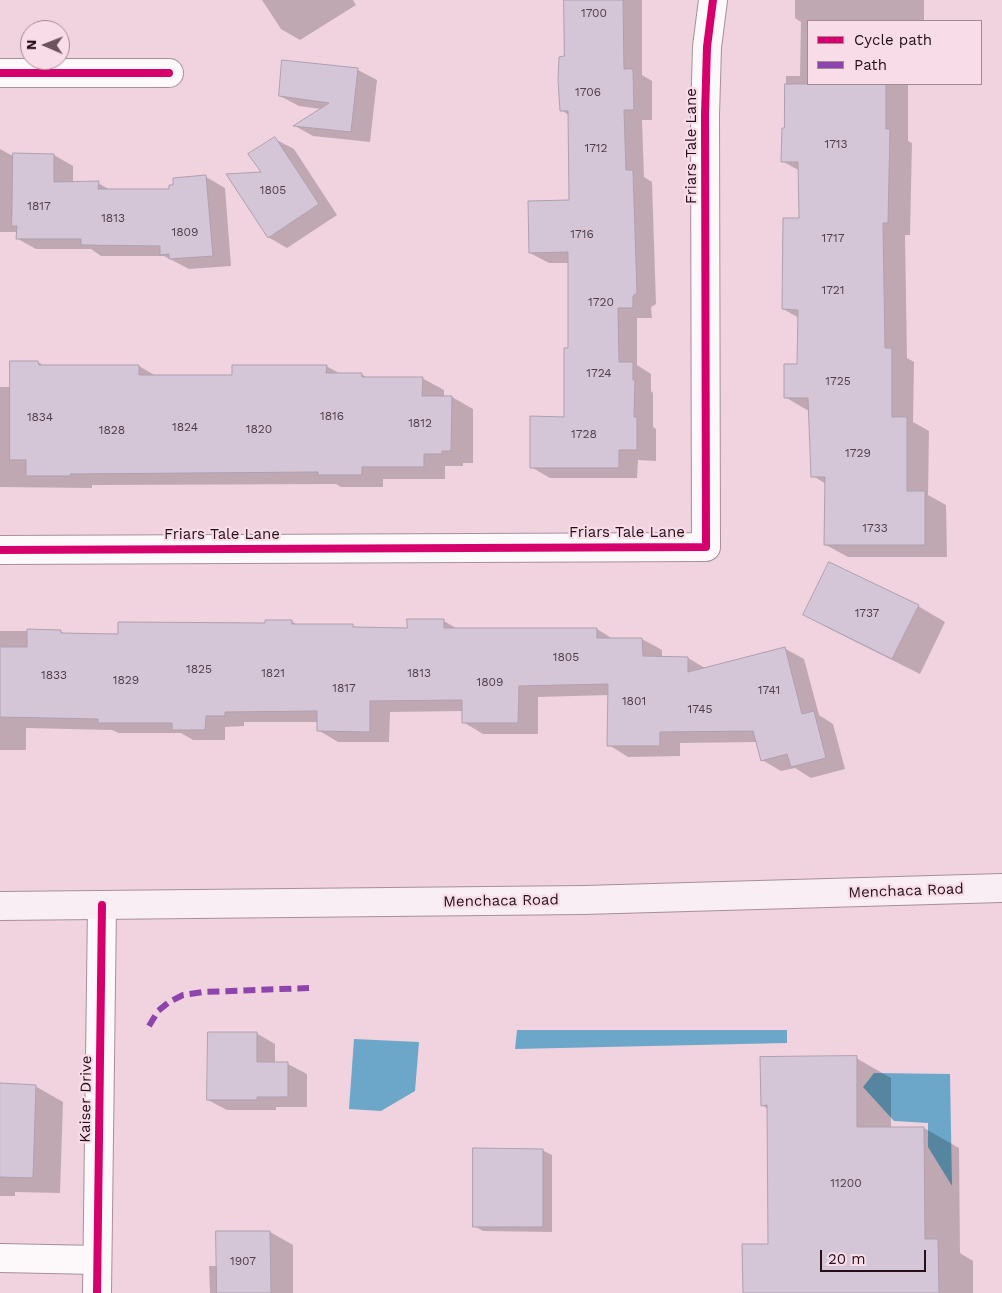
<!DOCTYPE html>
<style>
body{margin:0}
#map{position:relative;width:1002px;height:1293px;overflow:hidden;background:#f0d3df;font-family:"Work Sans",sans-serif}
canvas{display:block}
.legend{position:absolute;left:807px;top:20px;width:175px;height:65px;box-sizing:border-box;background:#f8dde8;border:1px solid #a48a95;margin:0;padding:6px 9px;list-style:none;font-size:15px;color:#250e19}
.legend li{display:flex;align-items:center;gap:10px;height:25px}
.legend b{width:25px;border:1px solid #a48a95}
.north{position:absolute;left:20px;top:20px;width:50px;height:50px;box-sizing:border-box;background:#f8dde8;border:1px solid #a48a95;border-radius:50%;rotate:271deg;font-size:14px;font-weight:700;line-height:20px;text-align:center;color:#250e19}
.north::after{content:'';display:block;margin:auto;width:18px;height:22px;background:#6c535e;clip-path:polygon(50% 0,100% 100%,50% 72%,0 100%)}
.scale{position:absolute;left:820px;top:1250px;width:106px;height:22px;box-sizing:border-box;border:2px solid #250e19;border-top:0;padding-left:6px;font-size:15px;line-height:18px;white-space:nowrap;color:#250e19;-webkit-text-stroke:4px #f8dde8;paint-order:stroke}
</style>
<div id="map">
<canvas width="1002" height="1293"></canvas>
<ul class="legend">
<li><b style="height:6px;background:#d6006c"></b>Cycle path</li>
<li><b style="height:6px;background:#8e44ad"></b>Path</li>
</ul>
<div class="north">N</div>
<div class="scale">20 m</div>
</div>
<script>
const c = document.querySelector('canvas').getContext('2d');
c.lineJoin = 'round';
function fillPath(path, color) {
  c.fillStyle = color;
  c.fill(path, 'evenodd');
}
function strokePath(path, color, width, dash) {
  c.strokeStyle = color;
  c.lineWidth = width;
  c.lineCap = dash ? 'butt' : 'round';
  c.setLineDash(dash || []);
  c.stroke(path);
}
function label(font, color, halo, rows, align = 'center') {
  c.font = font + ' "Work Sans",sans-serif';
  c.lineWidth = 4.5;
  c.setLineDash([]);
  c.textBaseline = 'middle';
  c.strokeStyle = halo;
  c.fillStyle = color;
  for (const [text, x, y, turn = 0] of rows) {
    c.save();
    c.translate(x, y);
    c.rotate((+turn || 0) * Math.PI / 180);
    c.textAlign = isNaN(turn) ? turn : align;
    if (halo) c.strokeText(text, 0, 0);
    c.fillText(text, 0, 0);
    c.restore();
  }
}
const water = new Path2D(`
 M517 1030H787V1043L515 1049Z
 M354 1039 419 1042 415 1091 381 1111 349 1109Z
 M874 1073 950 1074 952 1186 928 1147V1123L894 1121 863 1087Z`);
const shadow = new Path2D(`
 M262 0H353L356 5 300 40 281 29Z
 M565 0H642V75L652 81V120H642L644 177 652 182 656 304 651 307 652 318H637V365L651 374V391L653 393V427L656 429V461L638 460 637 478H550L531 467 565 418 570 349 569 263H549L530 253 570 202 569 115 561 110 566 58Z
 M795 0H924V21H808V84H908V141L912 143 910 235H905L907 358 914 362 913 422 929 431 928 495 946 505 947 557H848L826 545V484L813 476 810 410H807L785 397 798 365 799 318 783 309 800 219V171L782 161 785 130 786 76H800L801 22 795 18Z
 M358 70 377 80 370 142 313 136 295 126 321 109 299 106 280 96Z
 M275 139 294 149 337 215 287 248 268 237 263 173Z
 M0 149 11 155H54L73 166V183H98L112 191H170L206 177 225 188 231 266 189 269 164 256H101L91 249H36L18 239V232H0Z
 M38 362 46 367 139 366 156 376H233L326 366 341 374H361L368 378H422L444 390V397H452L473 409V463H463V466H445V479H383V487H341L336 484 92 485V488L0 487V387H11Z
 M918 606 945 622 920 674 832 630 804 614Z
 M291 621 298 625 353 626 357 628 408 629 444 621 459 630 597 629 613 639H642L662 650V658H688L705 668 784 648 804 659 819 715 833 724 845 769 811 778 795 768 781 771 762 760 757 742 680 743V756L628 757 609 745V695L538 697V734H483L463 722V711L390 712 389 742H338L318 730 319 722H244V726L225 727V740H193L181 733H119L112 730 26 728V750H0V631H60L65 634 119 635Z
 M256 1033 275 1044V1064H288L307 1074V1107H276V1110H227L208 1100Z
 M856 1058 891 1078V1128H924L959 1148 960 1253 973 1261V1293H744L769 1245 768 1109 762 1105Z
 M0 1085 35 1086 63 1102 60 1193 15 1192V1196H0Z
 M542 1150 552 1155V1232L483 1231 474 1226Z
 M270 1232 293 1245V1293H210L209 1266H217Z`);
const building = new Path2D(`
 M564 0H623L624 69H633L634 110H624L626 170H633L637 293 633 296V308H618L619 362H633V380H635L634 417H637V450H619V468H530V416L564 417V348H568V252L529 253 528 201 569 200 568 111H560L558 80 559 57 564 56Z
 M282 60 358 68 351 132 293 126 329 103 279 96Z
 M785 84H886V129H890L888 223H883L885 348H892V417H907V491H925V545H824L825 477H811L808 398H784V364H797L798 310 782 309 783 218H799L798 162H781L782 128H784Z
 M275 137 319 204 268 238 226 174 261 172 248 154Z
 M13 153 54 154V182L99 181 98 189H169V185H173V178L206 175 213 256 169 259V254L160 255V246L81 245V239H16L17 226H12Z
 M10 361H38L39 365H139V375H232V365H327L326 373H362V377H423L422 396H452L451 451H442V454H424V467H362V475H318V472L70 474 71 476H26V460H10Z
 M829 562 919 605 892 659 803 615Z
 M407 619H444V628H597V638H642L643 656 688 657V672L785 647 802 714 814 711 826 758 791 767 787 754 761 761 753 731 660 732V746H607L608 684 519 686 518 723H462V700L370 701V732L317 731V711L225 712V716H206L205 730H172V723H98V719L0 717V647H27V629L61 630V633L118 634V622L265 623V620H292V624H353V627L407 628Z
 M208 1032H257V1062H288V1097H257V1100H207Z
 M857 1056V1127H924L925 1239H938L939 1293H743L742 1244H768L767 1105 761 1106 760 1057Z
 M0 1083 36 1085 33 1178 0 1177Z
 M473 1148 543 1149V1227H473Z
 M216 1231H270L271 1293H217Z`);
const street = new Path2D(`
 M0 73H169
 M0 550 706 547 705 115 707 47 713 0
 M0 1258 97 1260
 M97 1293 102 905`);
const secondary = new Path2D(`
 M0 906 584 900 1002 888`);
const quiet = new Path2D(`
 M149 1026 158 1011 169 1002 183 995 203 992 309 988`);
const cycleway = new Path2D(`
 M0 73H169
 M0 550 706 547 705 115 707 47 713 0
 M97 1293 102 905`);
const numberNames = [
 ["1700",594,13],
 ["1706",588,92],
 ["1713",836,144],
 ["1712",596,148],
 ["1805",273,190],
 ["1817",39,206],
 ["1813",113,218],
 ["1809",185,232],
 ["1716",582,234],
 ["1717",833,238],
 ["1721",833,290],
 ["1720",601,302],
 ["1724",599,373],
 ["1725",838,381],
 ["1816",332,416],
 ["1834",40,417],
 ["1812",420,423],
 ["1824",185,427],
 ["1820",259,429],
 ["1828",112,430],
 ["1728",584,434],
 ["1729",858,453],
 ["1733",875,528],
 ["1737",867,613],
 ["1805",566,657],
 ["1825",199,669],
 ["1821",273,673],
 ["1813",419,673],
 ["1833",54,675],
 ["1829",126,680],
 ["1809",490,682],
 ["1817",344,688],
 ["1741",769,690],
 ["1801",634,701],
 ["1745",700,709],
 ["11200",846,1183],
 ["1907",243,1261]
];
const streetNames = [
 ["Friars Tale Lane",692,146,-90],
 ["Friars Tale Lane",627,533],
 ["Friars Tale Lane",222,535],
 ["Menchaca Road",906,891,-2],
 ["Menchaca Road",501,901,-1],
 ["Kaiser Drive",86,1099,-89]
];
fillPath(water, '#6ca7c9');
fillPath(shadow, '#0003');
fillPath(building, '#d4c6d6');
strokePath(building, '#af9faf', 1);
strokePath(street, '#a78f9a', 30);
strokePath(secondary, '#a78f9a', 30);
strokePath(street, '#fdf8fa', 28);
strokePath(secondary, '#f8eef3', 28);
strokePath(quiet, '#8e44ad', 6, [12, 6]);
strokePath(cycleway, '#d6006c', 8);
label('12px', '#523d49', null, numberNames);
label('15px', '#250e19', '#f8dde8', streetNames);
</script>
